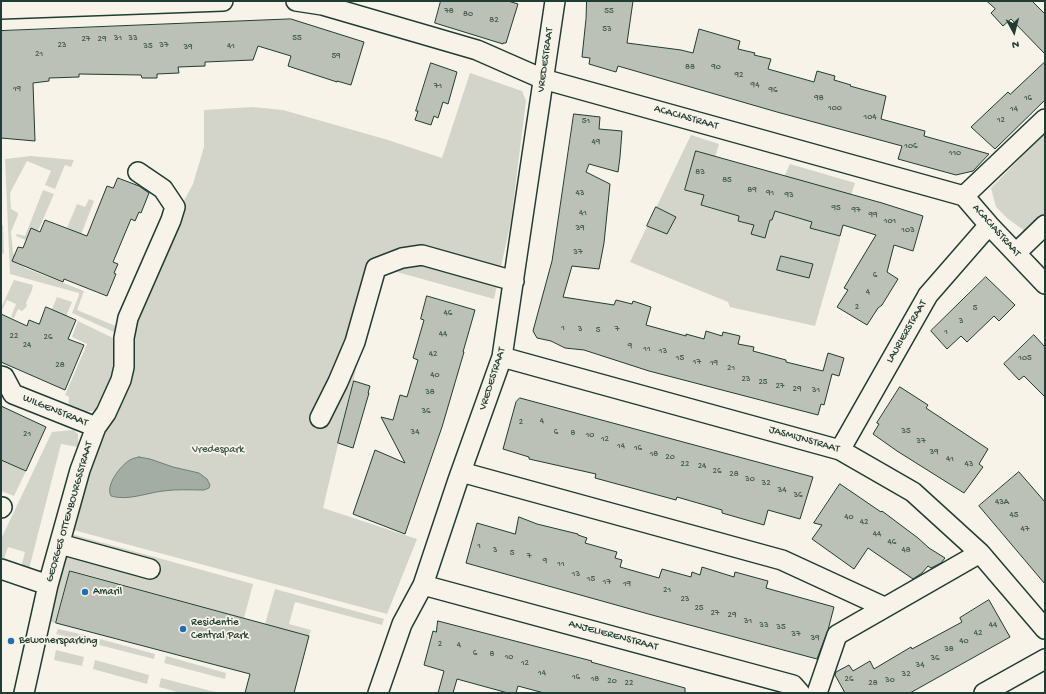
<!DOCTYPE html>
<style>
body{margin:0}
#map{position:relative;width:1046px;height:694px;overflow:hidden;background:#f7f3e8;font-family:"Gochi Hand",sans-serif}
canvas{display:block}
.frame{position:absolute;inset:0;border:2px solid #1f3d34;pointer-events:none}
.north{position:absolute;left:994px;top:12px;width:40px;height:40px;-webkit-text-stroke:3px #f7f3e8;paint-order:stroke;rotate:173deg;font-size:11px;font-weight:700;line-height:16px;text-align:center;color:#1f3d34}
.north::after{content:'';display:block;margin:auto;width:14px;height:18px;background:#1f3d34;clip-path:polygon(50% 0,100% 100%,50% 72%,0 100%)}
</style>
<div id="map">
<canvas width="1046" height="694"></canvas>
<div class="frame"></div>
<div class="north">N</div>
</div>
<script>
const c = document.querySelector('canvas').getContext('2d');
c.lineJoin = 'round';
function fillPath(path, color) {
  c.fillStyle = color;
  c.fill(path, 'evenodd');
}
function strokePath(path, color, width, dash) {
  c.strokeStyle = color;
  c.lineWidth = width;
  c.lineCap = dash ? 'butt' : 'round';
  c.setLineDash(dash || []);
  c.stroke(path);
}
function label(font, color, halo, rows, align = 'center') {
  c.font = font + ' "Gochi Hand",sans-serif';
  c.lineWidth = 3.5;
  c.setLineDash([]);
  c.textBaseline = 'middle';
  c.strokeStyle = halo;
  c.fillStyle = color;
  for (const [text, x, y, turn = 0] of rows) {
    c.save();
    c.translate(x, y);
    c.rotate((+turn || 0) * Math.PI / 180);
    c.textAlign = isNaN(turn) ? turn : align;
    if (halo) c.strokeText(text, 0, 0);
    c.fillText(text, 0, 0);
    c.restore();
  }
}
const green = new Path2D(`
 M470 73 522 91 526 101 511 221 494 299 390 270 382 273 376 285 323 508 417 539 387 614 66 528 131 320 172 223 193 184 204 147V110L253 107 283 110 388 140 442 158Z
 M1045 133V214L1026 232 1007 218 996 207 991 188Z
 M691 135 719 144 715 157 696 152 685 190 704 195 701 206 737 215 740 212 738 221 751 224 754 215 756 216 751 234 765 238 770 220H772L775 211 794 217 784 177 790 164 855 183 851 195 819 230 840 236V240L815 326 730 307 728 302 630 262Z
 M31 156 74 160 71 167 65 165 55 189 45 185 51 171 27 161 10 193 11 209 18 213V215L11 232 13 253 17 262 25 268 84 291 77 310 118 327 116 333 72 313 79 295V293L10 274 5 159Z
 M43 190 54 194 38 231 31 229 26 240 16 236 17 234 25 236Z
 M89 199 94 201 79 240 78 233 67 228 77 204 85 207Z
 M3 225 4 254 1 253V226Z
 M14 280 33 285 32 290 26 303 27 306 22 311 18 309 14 318 11 317 16 304 7 300 1 312V308Z
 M57 297 72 302 62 326 72 330 69 335 48 318Z
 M78 321 115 339 114 357 120 360 99 410 72 414 68 410 69 397 65 395 87 344 72 337Z
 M73 430 78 434V447L61 444 29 569 42 573 40 578 20 571 25 552 8 547 2 565 1 564V539L52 432Z
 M1 457 5 462 26 471 14 496 1 491Z
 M71 534 253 584 244 618 70 570 55 623 48 621Z
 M275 589 384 619 382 625 295 602 289 624 311 630 309 636 265 624Z
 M58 629 89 636 88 642 56 634Z
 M100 639 155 654 154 659 99 645Z
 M56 650 84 657 82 666 54 660Z
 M166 656 226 673 225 679 164 663Z
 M95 660 149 675 147 684 93 669Z
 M161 678 219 693H181L159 687Z`);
const water = new Path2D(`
 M139 457 150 459 173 467 199 473 207 479 210 485 209 488 204 490C190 490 176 489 163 491 146 493 128 501 111 496 105 485 121 465 130 460 133 458 136 458 139 457Z`);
const building = new Path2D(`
 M441 1H508L518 4 506 43H503V44L435 23Z
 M587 1H633L627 43 681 50 693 53 699 29 740 41 738 49 755 53 754 55 771 59 768 69 814 82 817 71 835 76 834 80 851 85 850 86 886 96 881 119 925 131 924 136 989 154 973 171 956 175 898 159 902 146 777 112 618 66 616 72 589 64 590 58 582 57 586 19Z
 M987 1H1032L1045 14V54L1011 19 1003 26 991 13 995 9Z
 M291 19 364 42 351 85 337 81V82L288 66 291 56 258 46 253 60 205 62V66L178 67 179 73 157 74V78H142L141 75 79 74V77L49 78V81L33 83 35 141 1 138V31Z
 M1045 62V100L995 149 971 127 1008 92 1010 94Z
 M431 63 457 72 448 104 443 102 438 118 434 116 431 125 415 120 418 111H416Z
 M574 114 600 117 599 129 622 131 620 157 618 172 589 164 586 172 610 184 604 243 599 269 572 266 563 297 614 305 616 300 632 304 633 301 651 307 646 325 686 336V334L704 339 706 331 722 336 723 332 740 336 738 344 754 347 753 351 786 360V362L823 371 828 353 844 358 839 376 832 374 824 405 821 404 818 415 649 371 584 350 565 348 551 341 537 338 533 331 552 261Z
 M696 151 882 203 923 216 913 251 894 245 887 272 898 279 882 305 878 308 867 325 837 307 848 290 844 288 876 235 843 225 840 236 810 228 812 222 775 211 772 220H770L765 238 751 234 754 225 738 221 739 216 701 205 704 195 685 190Z
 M118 178 139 186 149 193 141 213 139 212 135 221 131 219 113 262 118 264 114 273 116 274 107 296 64 279 63 282 12 261 18 247 23 248 31 228 40 232 45 220 87 236 107 186 113 188Z
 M656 207 676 217 667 234 647 226Z
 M781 256 813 264 809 278 777 270Z
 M986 277 1015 305 999 321 994 316 967 342 961 336 947 349 931 331Z
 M427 296 475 310 463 352H464L442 427 405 534 353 514 375 450 405 463 381 417 393 420 400 395 407 397 418 360 413 358 424 320 421 319Z
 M46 307 76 320 68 339 84 345 65 390 1 362V314L27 326 29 320 39 324Z
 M1034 335 1045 347V397L1024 376 1019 380 1004 364Z
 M354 381 370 386 368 393H369L353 448 338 443Z
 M900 387 928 405 926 408 988 449 979 464 983 467 964 493 897 451 873 434 879 424 877 423Z
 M520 398 813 477 800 519 768 510 764 525 722 513V510L677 497 676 500 595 478 596 474 529 459V457L503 449 516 402Z
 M1 406 46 427 26 471 1 460Z
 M1019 472 1045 502V584L979 506Z
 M840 484 881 512 882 511 918 538 929 548 945 558 941 563 931 568 928 566 922 573 913 579 868 548 854 569 812 539 822 525 814 523Z
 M519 517 537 524 578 534V535L587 538 585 543 617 552 615 558 622 560 620 567 659 578 662 569 691 577 692 572 700 575 702 567 734 577 735 572 768 581 766 588 834 607 828 630 817 659 652 615 466 563 477 523 515 534Z
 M70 571 309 636 294 693H245L250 674 56 623Z
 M989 600 1010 637 910 693H845L835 675 836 672 849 665 853 671 870 661 874 669 911 647 912 649 962 622 960 618Z
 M438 621 592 661 591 662 685 688V693H544L518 686 516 693H508L457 679 453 693H438L444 671 424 665 433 631 436 632Z`);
const minor = new Path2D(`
 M296 1 322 5 477 50 543 79 964 196 989 225 1045 284
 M1 9 223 1
 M964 196 1045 119
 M1016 253 1045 225
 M502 357 840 450 913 492 980 553 1045 629
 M1 376 4 377 13 394 96 427
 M320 418 338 382 355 342 376 268 402 258 422 255 514 281
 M840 450 928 295 989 225
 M461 472 782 560 884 607
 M1 508 2 507
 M60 544 150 569
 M1 569 48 585
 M423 585 793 685 800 693
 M24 693 48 585 80 470 96 427 106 413 121 380 124 367V338L128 318 171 220 175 207 163 189 138 172
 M378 693 402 624 423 585 458 480 502 357 555 1
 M817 693 837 635 980 553
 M984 693 1045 659`);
const markers = [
 [85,592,4,"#1f6fb2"],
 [183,629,4,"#1f6fb2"],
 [11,641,4,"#1f6fb2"]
];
const numberNames = [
 ["78",449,12],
 ["55",609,12],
 ["80",468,15],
 ["82",494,21],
 ["53",607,30],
 ["31",118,39],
 ["33",133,39],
 ["55",297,39],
 ["27",86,40],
 ["29",102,40],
 ["23",62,46],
 ["37",164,46],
 ["35",148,47],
 ["41",231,47],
 ["39",188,48],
 ["21",39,55],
 ["59",336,57],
 ["88",690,68],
 ["90",716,68],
 ["92",739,76],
 ["94",755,86],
 ["71",438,87],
 ["19",17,90],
 ["96",773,91],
 ["98",819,99],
 ["16",1028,99],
 ["100",835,109],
 ["14",1014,110],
 ["104",870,118],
 ["12",1001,121],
 ["51",586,122],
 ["49",596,143],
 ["106",911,147],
 ["110",955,154],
 ["83",700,173],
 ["85",727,181],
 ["89",752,191],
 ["43",580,194],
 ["91",770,194],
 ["93",789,196],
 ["95",836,209],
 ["97",856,211],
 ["41",583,214],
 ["99",873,216],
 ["101",890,222],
 ["39",580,229],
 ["103",908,231],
 ["37",578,253],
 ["6",875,276],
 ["4",868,293],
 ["2",857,308],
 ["5",975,309],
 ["46",448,314],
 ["3",961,322],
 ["1",563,329],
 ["3",580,330],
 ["7",617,330],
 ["5",598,331],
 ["1",946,333],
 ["44",443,335],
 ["22",14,337],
 ["26",48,338],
 ["24",27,346],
 ["9",630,347],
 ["11",647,350],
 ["13",663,352],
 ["42",433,355],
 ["15",680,359],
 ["105",1025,359],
 ["17",697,363],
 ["19",714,364],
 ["28",60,366],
 ["21",731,369],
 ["40",435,376],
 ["23",746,380],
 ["25",763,383],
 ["27",780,387],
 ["29",797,390],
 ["31",816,391],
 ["38",430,393],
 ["36",426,412],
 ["4",542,422],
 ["2",521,423],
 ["35",906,432],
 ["34",415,433],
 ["6",556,433],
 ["8",573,434],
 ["21",27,435],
 ["10",590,436],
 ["12",605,440],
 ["37",921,442],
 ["14",621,447],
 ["16",638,449],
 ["39",934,453],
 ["18",654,455],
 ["20",670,458],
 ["41",950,460],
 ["22",685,465],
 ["43",969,465],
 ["24",702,467],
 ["26",717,472],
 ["28",734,475],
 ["30",750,480],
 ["32",766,484],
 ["34",782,491],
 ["36",798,496],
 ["43A",1002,503],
 ["45",1014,516],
 ["40",849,518],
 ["42",864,523],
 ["47",1025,530],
 ["44",877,535],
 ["46",892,543],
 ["1",479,547],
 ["3",495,551],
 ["48",906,551],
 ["5",512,554],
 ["7",529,557],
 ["9",545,562],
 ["11",561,565],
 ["13",576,575],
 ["15",591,580],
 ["17",607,583],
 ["19",627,585],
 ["21",667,591],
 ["23",685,600],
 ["25",699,609],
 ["27",715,614],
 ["29",732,616],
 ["31",748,622],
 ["33",764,626],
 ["44",993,626],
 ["35",781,628],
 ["42",978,634],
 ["37",796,635],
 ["39",815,639],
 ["40",964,642],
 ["2",440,645],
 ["4",459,646],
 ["38",949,650],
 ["6",475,654],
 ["8",492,655],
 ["10",509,658],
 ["36",935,659],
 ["12",525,664],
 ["34",920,666],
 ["14",542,674],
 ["32",906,675],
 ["16",576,678],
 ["18",595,680],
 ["26",849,680],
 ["30",890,681],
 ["20",612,682],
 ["22",629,684],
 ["28",873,684]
];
const streetNames = [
 ["VREDESTRAAT",546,60,-82],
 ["ACACIASTRAAT",686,118,16],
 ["ACACIASTRAAT",996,231,48],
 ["LAURIERSTRAAT",907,332,-60],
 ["VREDESTRAAT",493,379,-72],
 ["WILGENSTRAAT",55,411,22],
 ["JASMIJNSTRAAT",804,440,16],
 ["GEORGES OTTENBOURGSSTRAAT",70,512,-74],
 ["ANJELIERENSTRAAT",613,636,15]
];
const parkNames = [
 ["Vredespark",218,450]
];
const poiNames = [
 ["Amaril",93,592],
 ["Residentie",191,623],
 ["Central Park",191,636],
 ["Bewonersparking",19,641]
];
fillPath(green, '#d3d5ca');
fillPath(water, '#a4ada3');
strokePath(water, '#6f8077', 1);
fillPath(building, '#bbc1b6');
strokePath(building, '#1f3d34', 1);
strokePath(minor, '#1f3d34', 22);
strokePath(minor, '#f7f3e8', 19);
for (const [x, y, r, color] of markers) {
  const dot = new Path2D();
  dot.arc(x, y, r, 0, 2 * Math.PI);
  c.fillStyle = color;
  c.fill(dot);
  strokePath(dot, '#f7f3e8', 1.5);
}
label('9px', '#465e54', null, numberNames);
label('11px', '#1f3d34', '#f7f3e8', streetNames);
label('11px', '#435b52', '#f7f3e8', parkNames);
label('11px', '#1f3d34', '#f7f3e8', poiNames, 'left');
</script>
